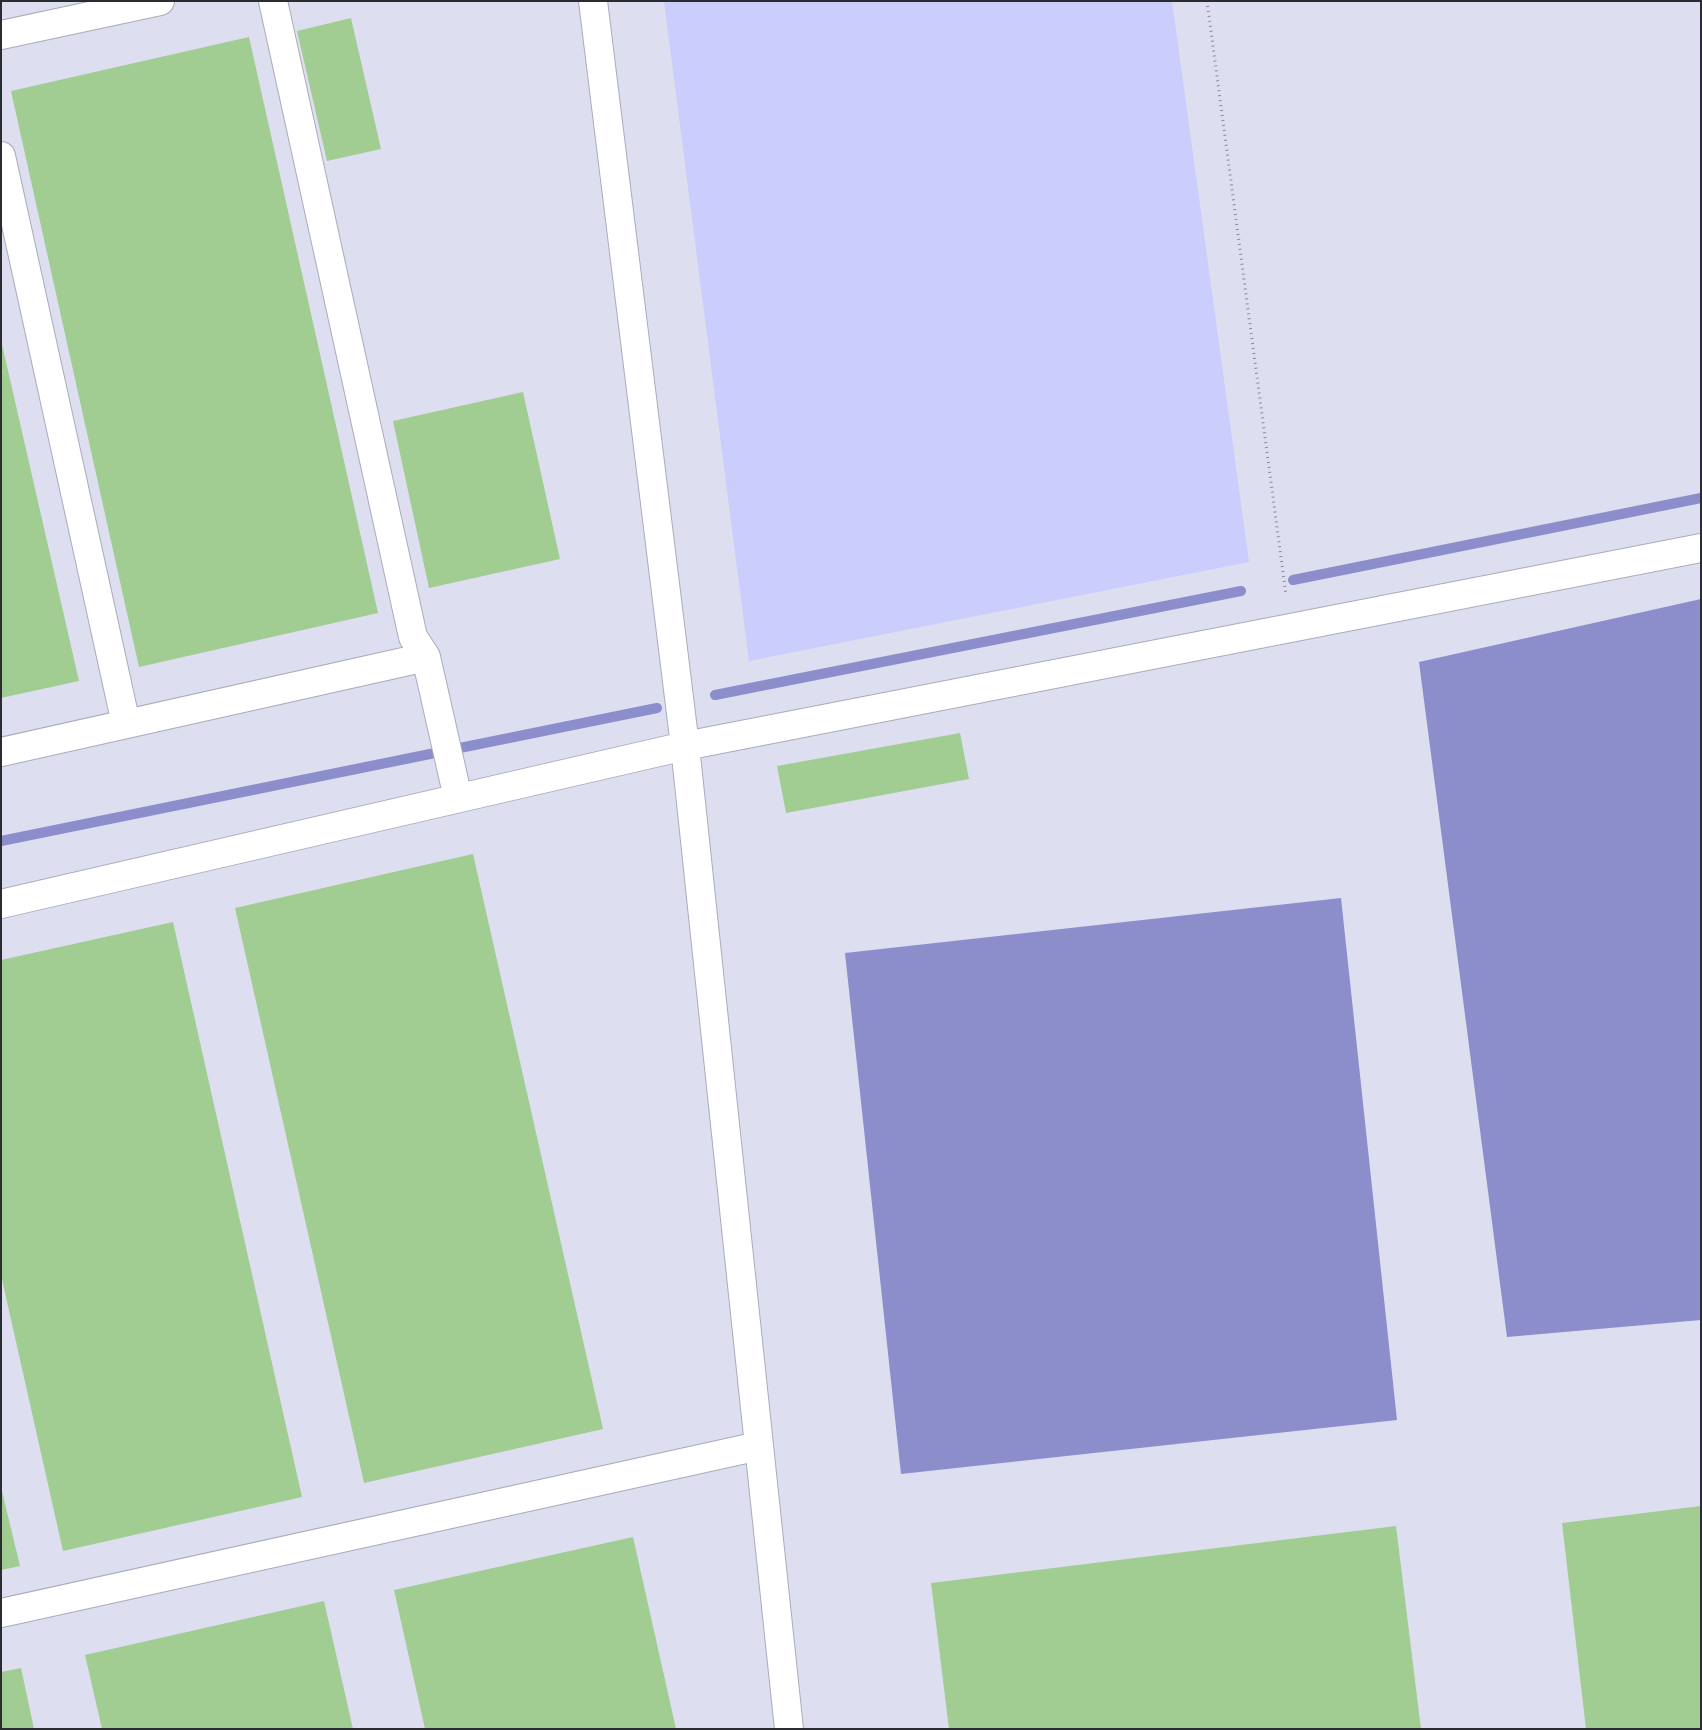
<!DOCTYPE html>
<style>
body{margin:0}
#map{position:relative;width:1702px;height:1730px;overflow:hidden;background:#dddef0;font-family:Cabin,sans-serif}
canvas{display:block}
.frame{position:absolute;inset:0;border:2px solid #2b2b32;pointer-events:none}
</style>
<div id="map">
<canvas width="1702" height="1730"></canvas>
<div class="frame"></div>
</div>
<script>
const c = document.querySelector('canvas').getContext('2d');
c.lineJoin = 'round';
function fillPath(path, color) {
  c.fillStyle = color;
  c.fill(path, 'evenodd');
}
function strokePath(path, color, width, dash) {
  c.strokeStyle = color;
  c.lineWidth = width;
  c.lineCap = dash ? 'butt' : 'round';
  c.setLineDash(dash || []);
  c.stroke(path);
}
const green = new Path2D(`
 M664 1H1172L1249 562 749 661Z`);
const water = new Path2D(`
 M1701 599V1320L1507 1337 1419 662Z
 M1341 898 1397 1420 901 1474 845 953Z`);
const stream = new Path2D(`
 M1293 580 1701 498
 M715 695 1241 591
 M1 841 657 708`);
const building = new Path2D(`
 M351 18 381 149 327 161 297 31Z
 M249 37 378 613 139 667 11 91Z
 M1 340 79 681 1 698Z
 M523 392 560 559 429 588 393 421Z
 M960 733 969 779 786 813 777 766Z
 M473 854 603 1429 364 1483 235 908Z
 M173 922 302 1497 63 1551 1 1275V960Z
 M1 1487 20 1566 1 1570Z
 M1701 1506V1729H1586L1562 1523Z
 M1396 1526 1421 1729H949L931 1583Z
 M633 1537 676 1729H425L394 1590Z
 M324 1601 353 1729H102L85 1655Z
 M21 1668 34 1729H1V1672Z`);
const path = new Path2D(`
 M1207 1 1286 595`);
const minor = new Path2D(`
 M273 1 413 637 426 657 458 798
 M593 1 685 746 789 1729
 M1 35 160 1
 M1 156 126 724
 M1 752 426 657
 M1 904 685 746 1701 548
 M1 1613 759 1446`);
fillPath(green, '#cbcdfc');
fillPath(water, '#8c8dcb');
strokePath(stream, '#8c8dcb', 10);
fillPath(building, '#a1cd93');
strokePath(minor, '#aaabbd', 30);
strokePath(path, '#8a8b97', 3, [1, 4]);
strokePath(minor, '#fff', 28);
</script>
